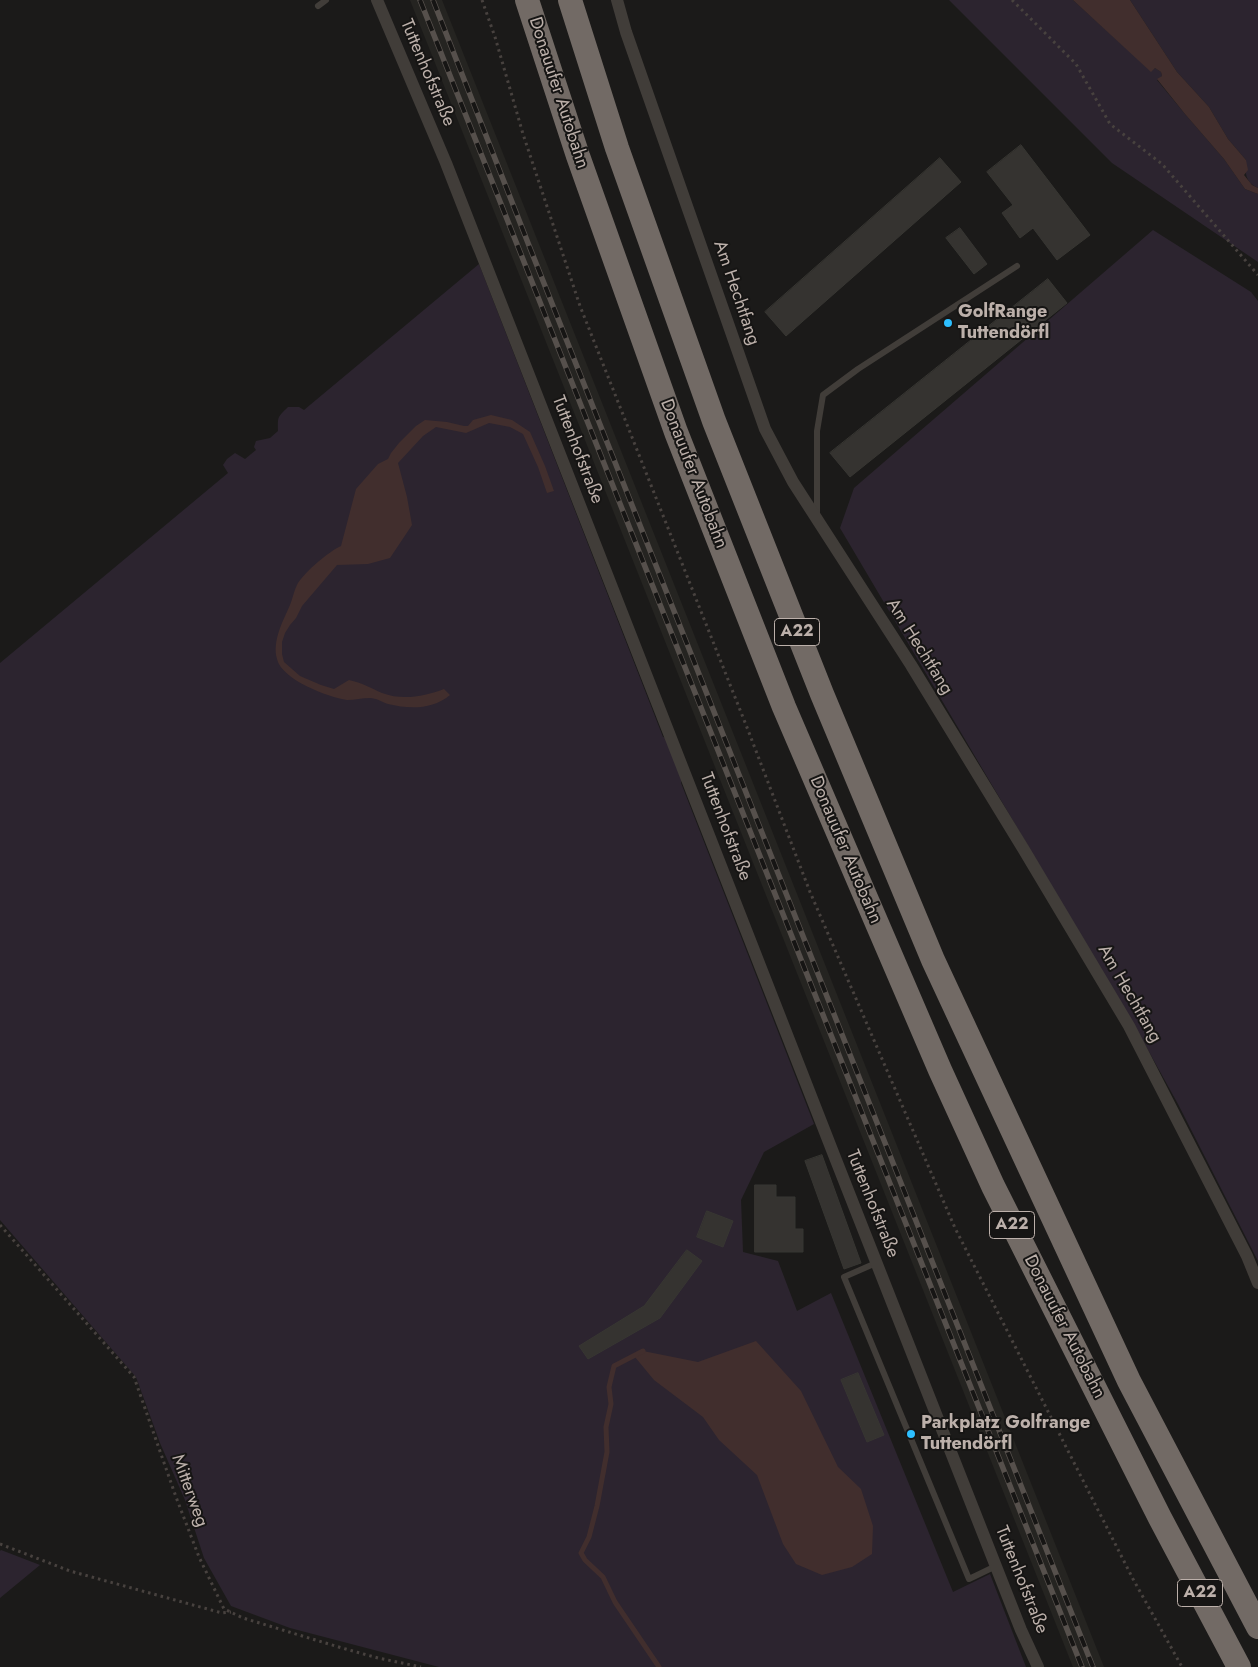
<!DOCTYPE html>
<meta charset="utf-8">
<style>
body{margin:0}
canvas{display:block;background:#1b1a19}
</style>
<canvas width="1258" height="1667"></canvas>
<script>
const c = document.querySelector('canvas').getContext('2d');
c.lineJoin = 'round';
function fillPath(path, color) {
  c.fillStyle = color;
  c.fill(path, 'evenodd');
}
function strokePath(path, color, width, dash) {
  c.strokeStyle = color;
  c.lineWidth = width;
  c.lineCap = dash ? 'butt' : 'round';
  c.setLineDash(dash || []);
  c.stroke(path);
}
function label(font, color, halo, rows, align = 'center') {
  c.font = font + ' Jost,sans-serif';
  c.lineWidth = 4;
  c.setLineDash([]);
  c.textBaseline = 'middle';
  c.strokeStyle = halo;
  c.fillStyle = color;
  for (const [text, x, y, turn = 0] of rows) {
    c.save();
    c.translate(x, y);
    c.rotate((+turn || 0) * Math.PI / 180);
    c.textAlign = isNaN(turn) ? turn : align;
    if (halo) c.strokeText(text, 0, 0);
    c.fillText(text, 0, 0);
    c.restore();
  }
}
const built = new Path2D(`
 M410 0H442L1104 1667H1073Z`);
const green = new Path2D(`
 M949 0H1073L1151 71 1155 68 1161 72 1162 76 1157 80 1185 114 1224 159 1245 189 1258 194V262L1112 163Z
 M1130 0H1258V188C1245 182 1245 173 1246 160L1228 139 1209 107 1177 72Z
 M1153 230 1251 292 1258 301V1261L1178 1104 1138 1032 840 528 854 488Z
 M479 264 663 737 672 739 684 770 681 783 814 1124 764 1152 741 1200 743 1252 778 1261 797 1311 831 1293 953 1592 990 1574 1026 1667H439L290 1628 231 1606 204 1558 185 1500 160 1443 136 1377 0 1220V663L228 473 223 465 227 459 235 453 245 459 256 450 254 447 256 441 270 438 278 431C278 416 277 418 288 407H299L304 410Z
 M1 1550 40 1565 0 1598V1551Z`);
const water = new Path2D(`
 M1073 0H1130L1177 72 1209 107 1228 139 1246 160 1248 170 1244 175 1252 185 1258 188V194L1245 189 1224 159 1185 114 1157 79 1162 76 1161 72 1155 68 1151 72Z
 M491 415 512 420 530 432 545 466 554 491 547 493 538 467 523 434 510 427 489 423 466 433 436 427 423 436 398 463 407 497 412 525 390 558 368 564 337 565 302 606 296 618 290 625 285 633 282 642V654L284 662 300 676 321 685 334 689 349 680C362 683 371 688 382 693 403 701 425 696 444 689L450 695C432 710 409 709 388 704 382 702 376 698 370 698 362 698 355 700 347 700 328 697 282 680 277 659 272 641 283 621 290 605 293 598 294 590 298 583 306 571 328 552 341 546L356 489 378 464 388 459 391 453 399 443 416 426 425 420 447 422 464 426H468L473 420Z
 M756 1341 801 1391 838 1467 861 1489 873 1526 872 1554 852 1567 822 1575 796 1564 783 1544 757 1475 719 1440 703 1417 654 1380 635 1357 643 1351 698 1362Z`);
const stream = new Path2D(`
 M643 1351 614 1366 609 1387 611 1404 606 1427 607 1452 597 1506 589 1537 581 1553 585 1560 603 1577 615 1602 659 1667`);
const building = new Path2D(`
 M1021 145 1090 235 1057 260 1033 228 1020 238 1002 213 1013 205 987 172Z
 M940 158 961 182 786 336 765 312Z
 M960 228 987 264 974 274 946 238Z
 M1048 279 1067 303 850 477 830 453Z
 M822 1155 861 1263 844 1269 805 1161Z
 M755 1185H776V1197H795V1229H803V1252H755Z
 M707 1211 733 1221 723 1247 697 1237Z
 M687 1250 702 1261 660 1318 588 1359 579 1346 644 1306Z
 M858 1373 884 1435 867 1442 841 1380Z`);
const path = new Path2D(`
 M482 0 495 37 523 134 580 306 748 730 810 892 955 1228 1133 1579 1182 1667
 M1012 0 1076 64 1110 124 1162 164 1258 275
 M0 1225 134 1377 176 1497 199 1557 224 1609 243 1618 342 1648 378 1658 421 1667
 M0 1544 70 1571 222 1613 231 1612`);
const service = new Path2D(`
 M318 6 326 0
 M817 515V431L823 395 858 369 1017 266
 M876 1263 844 1277 969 1579 996 1566`);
const minor = new Path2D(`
 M377 0 446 163 834 1155 1021 1630 1038 1667
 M617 0 626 32 765 429 793 482 911 665 1024 850 1129 1026 1247 1256 1258 1283`);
const motorway = new Path2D(`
 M527 0 578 156 676 432 784 707 940 1070 993 1186 1160 1518 1239 1667
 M570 0 617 148 714 421 822 694 933 960 1129 1381 1258 1627`);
const rail = new Path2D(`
 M420 0 1082 1667
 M433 0 528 243 1093 1667`);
const markers = [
 [948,323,5,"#2dbfff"],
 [911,1434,5,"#2dbfff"]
];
const shields = [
 [797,632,45],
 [1012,1225,45],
 [1200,1593,45]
];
const shieldNames = [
 ["A22",797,632],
 ["A22",1012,1225],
 ["A22",1200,1593]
];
const streetNames = [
 ["Tuttenhofstraße",427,73,67],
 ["Donauufer Autobahn",558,93,72],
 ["Am Hechtfang",736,293,71],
 ["Tuttenhofstraße",577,450,69],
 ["Donauufer Autobahn",693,474,69],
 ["Am Hechtfang",919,647,58],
 ["Tuttenhofstraße",725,827,69],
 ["Donauufer Autobahn",845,850,67],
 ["Am Hechtfang",1129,994,60],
 ["Tuttenhofstraße",872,1204,68],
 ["Donauufer Autobahn",1064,1327,63],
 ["Mitterweg",189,1491,70],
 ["Tuttenhofstraße",1021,1580,68]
];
const poiNames = [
 ["GolfRange",958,313],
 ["Tuttendörfl",958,334],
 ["Parkplatz Golfrange",921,1424],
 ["Tuttendörfl",921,1445]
];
fillPath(built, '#252421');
fillPath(green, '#2c242f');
fillPath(water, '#412e2d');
strokePath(stream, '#412e2d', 5);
fillPath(building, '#353330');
strokePath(building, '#373632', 1);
strokePath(path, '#48423f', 3, [2.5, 4]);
strokePath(service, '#413d39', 6);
strokePath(minor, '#413d39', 12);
strokePath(motorway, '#726a65', 24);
strokePath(rail, '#56504c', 5.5);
strokePath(rail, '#161514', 4, [11]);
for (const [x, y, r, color] of markers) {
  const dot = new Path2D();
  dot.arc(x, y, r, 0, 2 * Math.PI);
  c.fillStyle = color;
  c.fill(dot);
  strokePath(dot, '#161514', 2);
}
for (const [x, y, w] of shields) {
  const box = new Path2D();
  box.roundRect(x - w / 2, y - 13.5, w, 27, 4);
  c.fillStyle = '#161514';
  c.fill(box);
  strokePath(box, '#bcb0aa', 1);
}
label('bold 16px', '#bcb0aa', null, shieldNames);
label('18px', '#bcb0aa', '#161514', streetNames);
label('bold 18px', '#bcb0aa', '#161514', poiNames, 'left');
</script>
